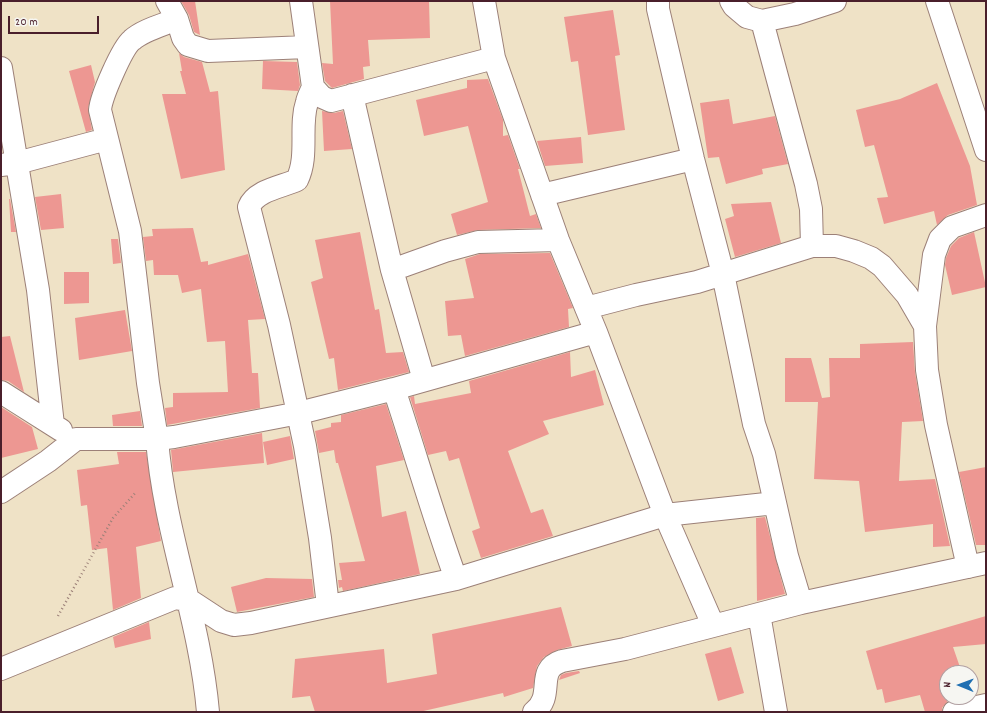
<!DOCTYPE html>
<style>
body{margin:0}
#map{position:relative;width:987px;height:713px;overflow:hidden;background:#efe2c6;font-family:Dekko,sans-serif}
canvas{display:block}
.frame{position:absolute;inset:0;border:2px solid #4a1f2b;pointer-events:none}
.north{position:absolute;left:939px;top:665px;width:40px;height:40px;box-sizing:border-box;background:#f6f6f2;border:1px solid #b1a0a2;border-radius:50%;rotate:271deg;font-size:11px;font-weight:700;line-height:16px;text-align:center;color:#4a1f2b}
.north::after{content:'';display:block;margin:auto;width:14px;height:18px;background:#1f6fb2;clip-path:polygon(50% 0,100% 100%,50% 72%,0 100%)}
.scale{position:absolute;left:8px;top:16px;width:91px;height:18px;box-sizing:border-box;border:2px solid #4a1f2b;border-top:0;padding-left:5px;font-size:12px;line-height:14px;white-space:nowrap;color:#4a1f2b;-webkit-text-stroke:3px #f6f6f2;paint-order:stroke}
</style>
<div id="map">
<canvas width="987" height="713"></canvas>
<div class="frame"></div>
<div class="north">N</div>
<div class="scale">20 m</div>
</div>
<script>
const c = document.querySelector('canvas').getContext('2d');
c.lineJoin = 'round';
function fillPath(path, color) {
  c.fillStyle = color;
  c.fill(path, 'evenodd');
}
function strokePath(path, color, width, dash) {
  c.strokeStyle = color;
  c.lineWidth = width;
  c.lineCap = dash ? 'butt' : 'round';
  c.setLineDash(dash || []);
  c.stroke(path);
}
const building = new Path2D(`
 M181 1H195L200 35 194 32 189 15Z
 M330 1H429L430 38 368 40 370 66 363 67 364 79 332 88 325 81 322 63 333 64Z
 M613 10 620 55 615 56 625 130 588 135 578 61 571 62 564 17Z
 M179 53 184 57 202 62 210 92 218 91 225 170 181 179 162 94H186L180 71H182Z
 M263 61 297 62 300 85 298 91 262 89Z
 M91 65 95 82 88 108 92 130 86 132 69 71Z
 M488 79 503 120V136L508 135 520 169H518L530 216 536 214 541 228 478 230 457 235 451 214 488 202 468 126 424 136 416 100 467 88V80Z
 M937 83 970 166 977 205 948 215 937 225 934 211 884 224 877 198 888 197 874 145 865 147 856 110 900 99Z
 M729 99 733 124 775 116 788 164 762 169 763 174 726 184 719 157 708 158 700 103Z
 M322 111 334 113 343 111 352 149 324 151Z
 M581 137 583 163 545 166 537 141Z
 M61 194 64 228 41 230 35 197Z
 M9 199H10L16 232H11Z
 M771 202 781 243 735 257 725 219 734 216 731 204Z
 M193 228 201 262 208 261V265L248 254 265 319 248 320 252 373H258L260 408 167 425 165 408 173 407V393L228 392 225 341 207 342 201 289 182 293 178 275H154L153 260 146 261 143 237 153 236 152 229Z
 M360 232 375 310 379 309 386 353 403 352 409 372 338 390 334 358 329 359 311 282 323 278 315 240Z
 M974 232 986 287 952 295 945 265 946 258 951 246 959 238Z
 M111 239H118L121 263 113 264Z
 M550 253 573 308 568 309 569 327 465 356 461 335 448 336 445 301 474 298 465 259 480 254Z
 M64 272H89V303L64 304Z
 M125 310 132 351 79 360 75 318Z
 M10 336 24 392 8 381 1 380V337Z
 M913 342 915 372 923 421 902 422 899 481 935 479 950 546 933 547V524L865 532 859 481 814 479 818 402H785V358H811L822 398 830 397 829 358H860V344Z
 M570 352 571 377 595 370 604 405 543 421 549 434 508 451 531 513 543 509 553 536 481 558 472 531 480 528 459 458 449 461 446 451 428 455 410 397 414 396 415 404 471 393 469 381Z
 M386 404 404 460 376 466 382 517 406 511 420 574 343 591 342 587 339 588 338 580H342L339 563 365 561 338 463H336L334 450 319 453 315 431 331 427V423L341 422V415Z
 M1 407 32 427 38 449 1 458Z
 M140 411 142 426H113L112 415Z
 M262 433 264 463 173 472 171 450Z
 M290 436 294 459 267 465 263 442Z
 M117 452H146L161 541 136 547 141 598 113 610 107 548 92 550 87 505 81 506 77 470 119 464Z
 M986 467V545H976L959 472Z
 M765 517 785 594 757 601 756 518Z
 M266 578 312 579 314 597 237 612 231 587Z
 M561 607 572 646 557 650 544 657 537 666 533 688 504 697 503 693 419 712H315L310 696 292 698 295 659 384 649 387 683 437 674 432 634Z
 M986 616V644L953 647 962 673H947V702L942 708V712H925L920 695 885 703 882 689 877 690 866 651Z
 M149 622 151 639 115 648 113 637Z
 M731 647 744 693 718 701 705 654Z
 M579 671 580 673 559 680 561 675 566 673Z`);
const path = new Path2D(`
 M58 616 113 518 136 492`);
const street = new Path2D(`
 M167 1 177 19 183 38 188 45 208 51 307 47
 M301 1 313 87 322 97 331 101 494 58
 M484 1 494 58 558 240 596 332 665 515 713 625
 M658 1V9L693 159 723 274 754 424 764 454 787 556 801 603
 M731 1 734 6 747 17 762 21 795 14 835 1
 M937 1 986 150
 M177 19C163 25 143 30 132 40 122 48 101 97 100 110L130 231 148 383 157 439 174 437 299 413 394 389 596 332
 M762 21 806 184 811 209 812 246
 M1 68 38 290 53 425
 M313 87C311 92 308 97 307 102 299 126 309 156 297 180 282 187 256 190 249 207L279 325 305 446 320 538 328 606
 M352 95 392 270 424 380
 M1 165 17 163 107 139
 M542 195 693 159
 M392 270 445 251 478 242 558 240
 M586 308 636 295 697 282 812 246H836L854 251 871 258 882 266 907 295 925 326
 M394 389C415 452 433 516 456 579
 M1 392 61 430
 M1 492 48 461 76 439H157C164 532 200 619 208 712
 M968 567 936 425 927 370 925 326 934 255 940 239 952 227 986 215
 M759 614 776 712
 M1 669 175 598 189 600 221 621 234 625 251 623 456 579 665 515 775 503
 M534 712C556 695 534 670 562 661L625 649 801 603 986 563
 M954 712 986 705`);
fillPath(building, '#ed9792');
strokePath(street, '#9c8078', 24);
strokePath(path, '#9c8078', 2.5, [1, 3]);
strokePath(street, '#fff', 22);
</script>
